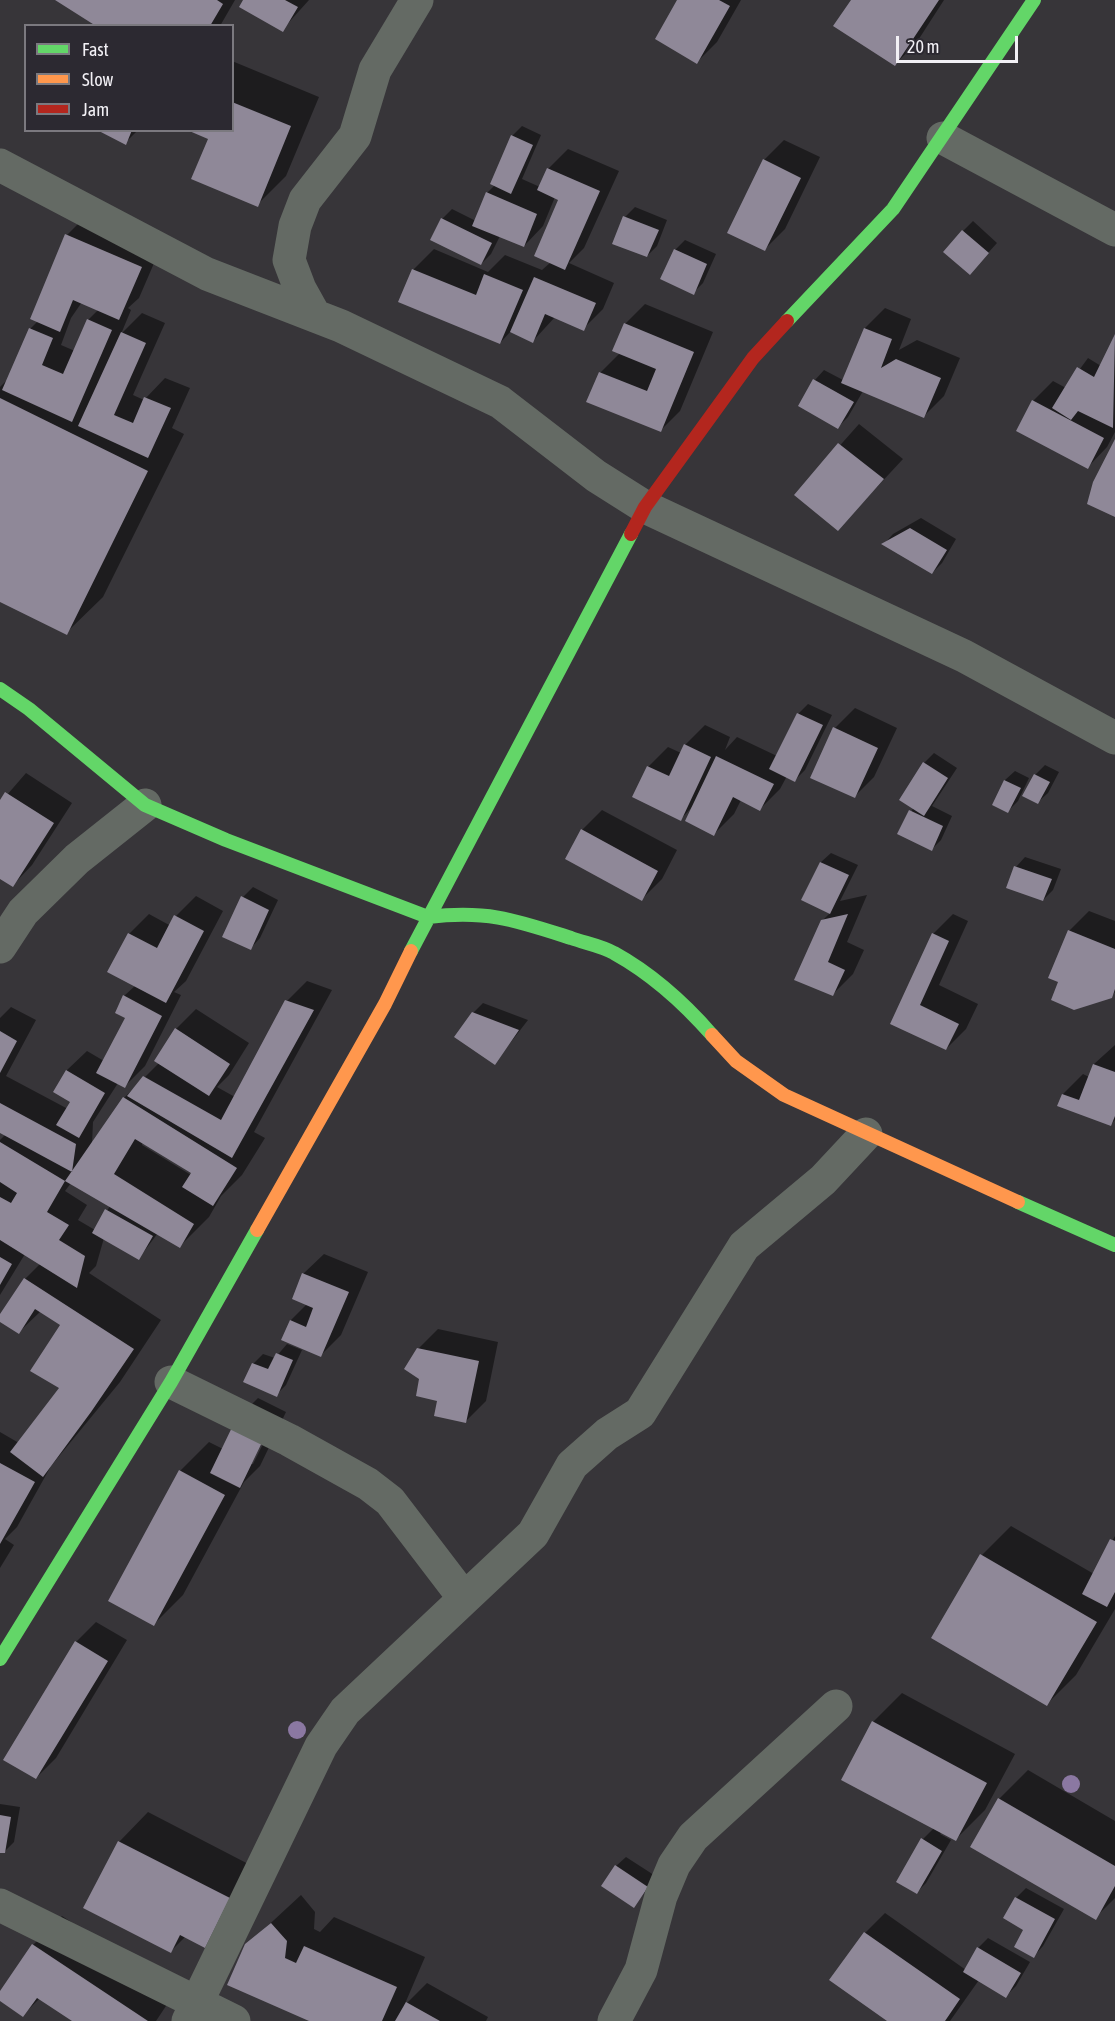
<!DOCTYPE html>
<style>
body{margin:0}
#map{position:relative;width:1115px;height:2021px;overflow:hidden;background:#373539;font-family:"Asap Condensed",sans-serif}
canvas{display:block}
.legend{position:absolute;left:24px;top:24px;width:210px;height:108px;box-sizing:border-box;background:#2c2931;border:2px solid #7b797f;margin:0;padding:8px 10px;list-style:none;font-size:18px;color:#f2f0f5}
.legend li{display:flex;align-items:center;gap:12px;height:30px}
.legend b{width:30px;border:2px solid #7b797f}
.scale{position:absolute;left:896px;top:36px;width:122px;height:27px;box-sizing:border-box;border:3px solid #f2f0f5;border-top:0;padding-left:8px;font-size:18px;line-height:21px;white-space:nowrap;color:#f2f0f5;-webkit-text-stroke:4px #2c2931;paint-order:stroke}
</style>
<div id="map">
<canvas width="1115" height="2021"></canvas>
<ul class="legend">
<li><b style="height:8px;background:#63d668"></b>Fast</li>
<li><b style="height:8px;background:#ff974d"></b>Slow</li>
<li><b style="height:8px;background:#b3261e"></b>Jam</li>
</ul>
<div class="scale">20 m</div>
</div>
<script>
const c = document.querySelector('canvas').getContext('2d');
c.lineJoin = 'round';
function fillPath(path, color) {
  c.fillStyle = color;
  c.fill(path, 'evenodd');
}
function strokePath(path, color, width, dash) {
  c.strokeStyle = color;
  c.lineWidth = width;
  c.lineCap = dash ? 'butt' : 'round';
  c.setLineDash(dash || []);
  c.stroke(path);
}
const shadow = new Path2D(`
 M57 0H235L220 26H99Z
 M245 0H309L282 30Z
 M679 0H741L717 42 697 62Z
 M852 0H944L915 45 895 64Z
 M232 61 319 97 286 176 257 205 232 130Z
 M522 126 541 135 522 179 540 187 548 169 568 149 619 171 584 248 569 263 614 283 603 309 583 329 555 317 533 341 511 331 500 343 400 301 414 269 434 249 488 272 505 255 542 270 551 262 560 199 555 197 543 226 524 246 500 236 491 254 481 264 442 219 452 209 476 221 487 193 495 185 512 136Z
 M100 130H138L125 143Z
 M784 140 820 157 785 229 765 249 764 160Z
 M635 207 667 220 657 246 647 256 625 217Z
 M87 215 161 247 139 298 128 308 131 310 121 334 142 313 165 323 133 395 144 400 165 378 190 388 172 428 184 434 103 597 66 633 0 601V387L8 379 30 329 38 321 67 235ZM82 302 99 309 88 320 75 351 61 345 71 318Z
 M973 221 997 243 979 263 963 231Z
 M685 240 716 254 703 283 693 293 675 250Z
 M645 304 713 332 680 411 660 431 600 373 620 353 625 324Z
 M885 308 911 319 899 350 917 340 960 358 944 396 924 416 863 391 848 417 838 427 800 405 815 380 824 370 843 380 865 328Z
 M1115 337V432L1107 447 1088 467 1033 401 1053 381 1066 388 1088 358 1101 366Z
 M859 424 903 459 838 529 796 495Z
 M921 518 956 539 942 563 932 573 884 544 893 534Z
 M808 704 832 715 805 770 795 780 787 776 780 789 760 809 741 800 734 814 714 834 692 807 681 819 648 767 668 747 681 753 685 745 705 725 730 737 725 750 737 737 777 756 799 713Z
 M855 708 897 728 874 777 854 797 835 728Z
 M934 753 957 768 932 806 952 816 941 840 932 849 899 833 914 807 924 763Z
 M1045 765 1059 772 1048 793 1038 802 1035 775Z
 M1015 771 1029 778 1018 801 1008 811 994 804 1005 780Z
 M26 773 72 803 32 865 13 885 0 877V803Z
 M602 810 677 850 662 879 642 899 582 830Z
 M831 853 858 865 840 901 867 895 847 942 864 950 853 974 833 994 796 979 822 921 830 913 803 899 821 862Z
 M1025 857 1061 869 1053 890 1043 900 1016 867Z
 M253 887 278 900 260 938 251 948 243 897Z
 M196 896 223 911 186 981 174 992 181 995 145 1066 125 1086 118 1083 93 1122 92 1144 124 1098 159 1063 176 1029 196 1009 249 1043 229 1075 217 1087 235 1097 287 1001 307 981 332 990 254 1132 265 1138 242 1175 221 1196 209 1217 180 1246 158 1233 139 1258 104 1238 96 1266 89 1273 161 1320 120 1382 51 1466 17 1527 5 1539 14 1545 0 1568V1432L19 1443 61 1387 62 1325 41 1311 19 1332 0 1320 25 1279 41 1263 25 1254 0 1295V1140L6 1134 0 1131V1018L11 1007 36 1020 6 1076 68 1109 72 1102 55 1092 67 1070 87 1051 104 1061 127 1018 124 996 136 985 129 934 149 914 171 926 176 916ZM143 1142 193 1172 191 1175 142 1145ZM71 1183 110 1206 95 1230 78 1220 87 1205 65 1191Z
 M1089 911 1115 921V992L1111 996 1060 982 1069 931Z
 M953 914 968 921 939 985 978 1004 966 1029 946 1049 892 1023 933 934Z
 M483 1003 528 1020 494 1064 473 1013Z
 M1115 1045V1120L1111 1124 1059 1105 1063 1094 1083 1074 1089 1077 1094 1064Z
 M324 1254 368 1272 341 1335 321 1355 283 1339 291 1320 307 1304 293 1298 304 1273Z
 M438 1329 498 1342 486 1401 466 1421 439 1399 421 1378 418 1349Z
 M287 1344 302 1350 286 1385 276 1395 253 1364 263 1354 275 1358Z
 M258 1398 286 1412 260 1466 244 1482 183 1595 154 1624 180 1471 209 1442 223 1449 238 1418ZM269 1425 272 1426 253 1464H250Z
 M1011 1526 1094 1574 1115 1536V1609L1076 1675 1047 1704 933 1637 982 1555Z
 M96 1622 127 1640 56 1758 36 1778 76 1642Z
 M902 1693 1015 1754 985 1810 956 1839 942 1832 940 1834 951 1840 926 1883 916 1893 898 1882 923 1839 934 1828 873 1722Z
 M1028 1770 1115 1821V1898L1095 1918 999 1799Z
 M0 1804 20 1807 14 1842 4 1852 0 1851Z
 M148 1812 258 1869 233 1917 186 1936 171 1951 119 1842Z
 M626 1857 657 1877 634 1906 616 1866Z
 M1026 1888 1064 1909 1043 1946 1034 1956 1016 1898Z
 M301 1895 315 1912 314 1929 320 1932 334 1917 425 1957 404 2006 427 1983 488 2017 486 2021H313L247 1945Z
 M885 1913 966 1970 978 1948 988 1938 1030 1962 1016 1986 1006 1996 979 1980 950 2021H890L831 1980 865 1933Z
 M62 1916 176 1991 156 2021H75L40 1998 23 2015 0 2000V1994L33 1945Z`);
const building = new Path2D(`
 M55 0H217L223 4 210 26H96Z
 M243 0H285L298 7 283 32 239 7Z
 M677 0H719L730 6 697 64 655 39Z
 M851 0H939L895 66 833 26Z
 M232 102 291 126 258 207 191 179 208 139 187 130H232Z
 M97 130H132L126 145Z
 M511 135 533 145 511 194 490 184Z
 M763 159 801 178 765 251 727 233Z
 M547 168 600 191 565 270 534 256 558 200 537 190Z
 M486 192 537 214 524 247 472 226Z
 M623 216 659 230 647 257 612 244Z
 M441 218 492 243 481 265 430 240Z
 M962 230 989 253 970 275 943 252Z
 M65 234 142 267 119 320 73 300 60 332 30 319Z
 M674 249 707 264 694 295 660 279Z
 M412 269 476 295 484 274 523 290 500 344 398 302Z
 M534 277 596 303 584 331 545 314 533 343 510 332Z
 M87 319 112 330 72 422 2 390 29 328 53 338 42 365 63 374Z
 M624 323 694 352 661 432 586 402 599 372 647 391 656 369 612 351Z
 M864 328 892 339 881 368 896 359 941 378 924 418 841 383Z
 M121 332 146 343 114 415 133 423 144 397 171 408 148 458 78 426Z
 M1115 334 1113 428 1078 411 1071 420 1052 408 1077 367 1094 377Z
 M813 379 854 402 838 429 798 406Z
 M0 398 148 471 67 635 0 602Z
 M1032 400 1104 438 1088 469 1016 431Z
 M1115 439V517L1087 504 1093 482Z
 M838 443 884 479 838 531 794 495Z
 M910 528 947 550 932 574 881 544Z
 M797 713 823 725 795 782 769 769Z
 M833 727 878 748 855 798 810 778Z
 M684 744 711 757 681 821 632 797 647 766 669 776Z
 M716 756 774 784 760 811 733 797 714 836 685 821Z
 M923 762 948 778 924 816 899 800Z
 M1034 774 1050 782 1038 804 1022 796Z
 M1004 780 1021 788 1008 813 992 805Z
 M5 792 54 823 13 887 0 879V800Z
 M909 810 943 826 932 851 897 834Z
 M581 829 658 871 642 901 565 859Z
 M820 862 849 875 830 914 801 900Z
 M1014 866 1052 879 1043 901 1006 888Z
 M241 896 269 910 251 950 222 937Z
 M848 914 828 962 845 970 833 996 794 980 821 920Z
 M174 915 204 931 166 1003 107 972 128 933 157 948Z
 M1068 930 1115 949V989L1112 998 1074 1010 1051 1000 1058 982 1048 978Z
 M932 933 949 941 920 1005 959 1024 946 1050 890 1024Z
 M123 995 162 1016 125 1088 96 1073 125 1018 115 1013Z
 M285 1000 314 1010 232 1158 127 1096 143 1076 221 1120Z
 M472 1012 519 1030 495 1065 454 1037Z
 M175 1028 230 1064 209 1096 154 1061Z
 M0 1031 17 1041 0 1073Z
 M1093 1064 1115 1072V1116L1111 1126 1057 1106 1062 1094 1079 1100Z
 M66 1070 105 1093 79 1138 56 1125 70 1102 53 1092Z
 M123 1097 237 1168 213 1206 182 1187 191 1173 135 1139 114 1174 194 1224 180 1248 65 1181Z
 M0 1103 76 1144 72 1172 0 1133Z
 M0 1142 65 1181 47 1212 69 1225 59 1240 85 1256 77 1288 0 1240V1197L11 1203 17 1193 0 1182Z
 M105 1209 153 1236 139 1260 92 1233Z
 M0 1257 12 1264 0 1285Z
 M302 1273 349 1292 321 1357 281 1340 290 1320 306 1327 313 1308 292 1299Z
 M24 1278 134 1349 91 1412 43 1477 10 1452 59 1388 30 1371 60 1325 35 1309 19 1334 0 1322V1314Z
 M417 1348 479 1361 466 1423 434 1416 437 1401 416 1396 419 1379 404 1369Z
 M276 1353 293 1360 277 1397 243 1382 252 1363 268 1369Z
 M237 1417 267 1432 240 1488 210 1473Z
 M0 1463 35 1482 0 1544Z
 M179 1470 225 1495 154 1626 108 1601Z
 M1110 1539 1115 1541V1592L1107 1607 1082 1594Z
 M980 1554 1097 1622 1047 1706 931 1638Z
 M75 1641 108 1661 36 1779 3 1760Z
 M872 1721 987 1783 956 1841 841 1780Z
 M998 1798 1115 1866V1886L1096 1920 970 1847Z
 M0 1815 11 1817 5 1853H0Z
 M921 1838 942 1851 917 1894 896 1882Z
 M118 1841 230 1898 205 1948 180 1935 171 1953 83 1908Z
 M615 1865 648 1887 634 1908 601 1886Z
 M1015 1897 1055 1919 1034 1958 1014 1947 1023 1930 1003 1918Z
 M271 1923 287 1941 285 1958 296 1963 304 1946 397 1987 382 2021H309L227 1985 245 1944Z
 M864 1932 960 1999 945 2021H887L829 1980Z
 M32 1944 148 2021H72L37 1998 23 2017 0 2001V1991Z
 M977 1947 1021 1973 1006 1998 963 1972Z
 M406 2002 440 2021H395Z`);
const street = new Path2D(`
 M943 138 1115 230
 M0 165 207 274 341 326 500 402 596 476 645 507 964 656 1115 738
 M315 316 300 289 289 260 295 226 305 200 355 136 375 70 417 0
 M0 947 23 912 77 859 145 805
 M171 1382 289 1440 368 1484 390 1501 464 1598
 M0 1905 234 2021
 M188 2021 321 1746 345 1711 533 1534 572 1465 607 1434 640 1413 744 1246 823 1180 866 1134
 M614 2021 641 1970 661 1896 674 1865 693 1837 836 1706`);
const fast = new Path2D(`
 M787 321 893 209 1034 0
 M0 689 29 709 145 805 226 840 428 917C488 910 515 920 571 938 585 943 602 946 614 953 652 974 684 1003 712 1035
 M411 951 631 534
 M1018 1202 1115 1245
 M0 1659 171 1382 257 1230`);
const slow = new Path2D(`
 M712 1035 736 1061 784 1095 1018 1202
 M257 1230 385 1004 411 951`);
const jam = new Path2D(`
 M631 534 645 507 753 358 787 321`);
const trees = [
 [297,1730],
 [1071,1784]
];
fillPath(shadow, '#0007');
fillPath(building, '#8f8898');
strokePath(street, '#646a64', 33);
strokePath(fast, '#63d668', 14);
strokePath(slow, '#ff974d', 14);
strokePath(jam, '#b3261e', 14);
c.fillStyle = '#8b78a2';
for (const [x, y] of trees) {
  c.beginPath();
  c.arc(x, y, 9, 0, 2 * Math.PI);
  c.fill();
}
</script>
